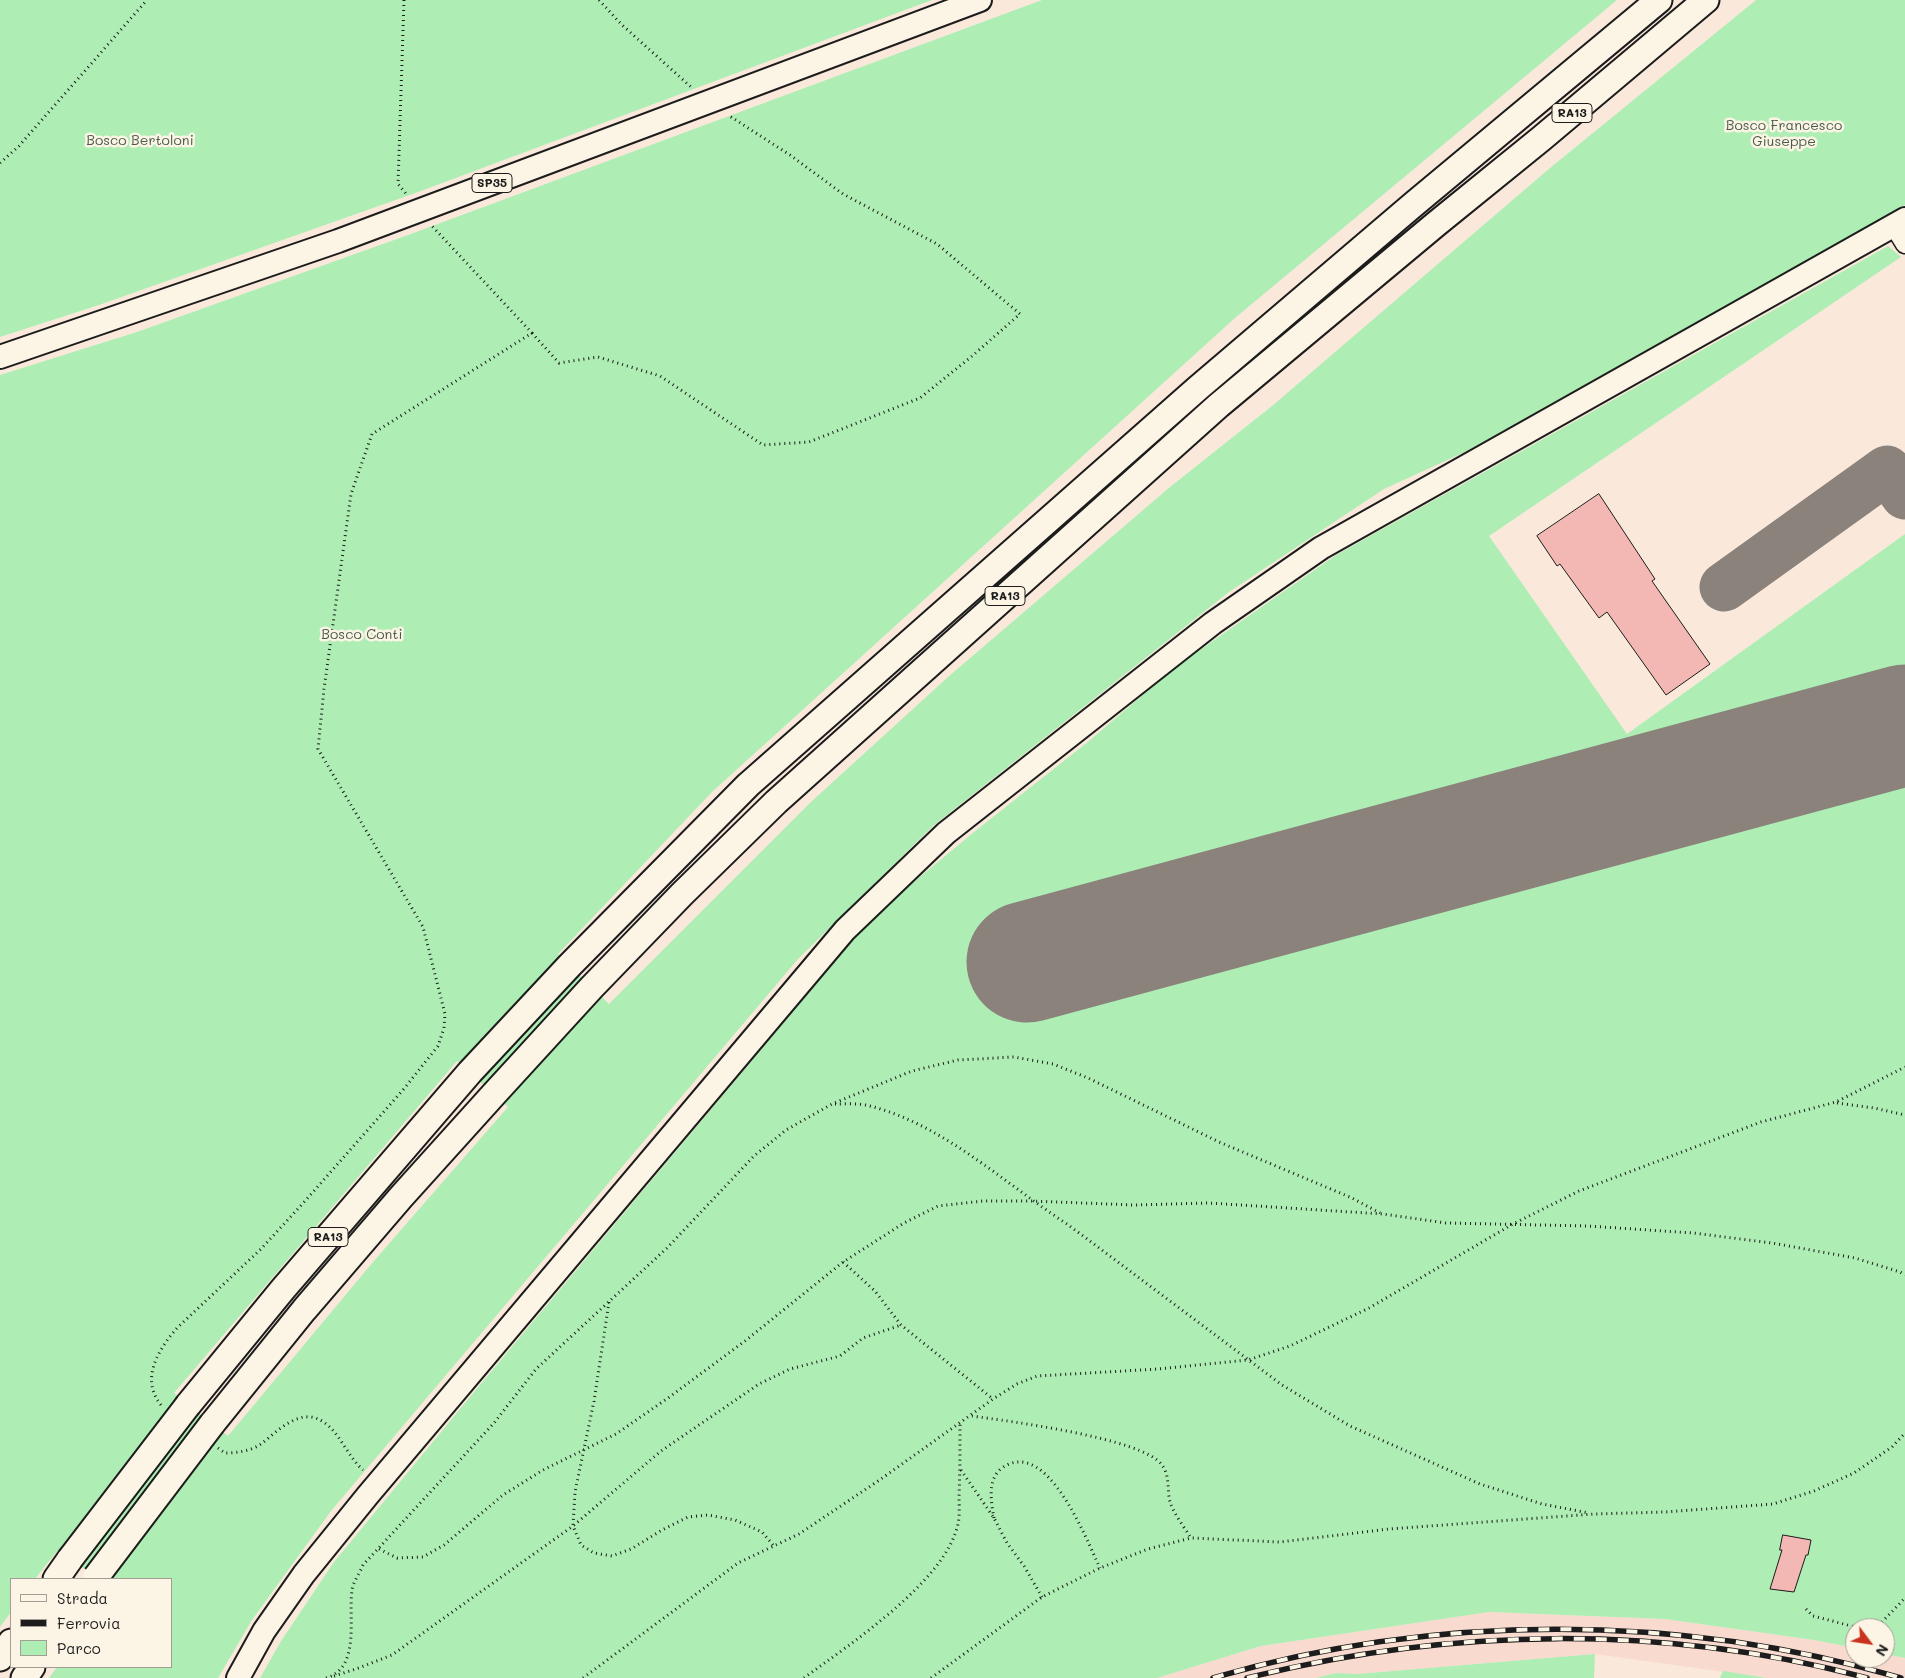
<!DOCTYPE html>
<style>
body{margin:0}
#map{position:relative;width:1905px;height:1678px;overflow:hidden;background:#fae9db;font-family:Mali,sans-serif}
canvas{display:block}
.legend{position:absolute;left:10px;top:1578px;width:162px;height:90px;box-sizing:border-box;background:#fcf5e5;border:1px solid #a29e95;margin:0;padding:6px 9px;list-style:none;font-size:15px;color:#1c1c1c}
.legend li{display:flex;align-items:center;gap:10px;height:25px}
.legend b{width:25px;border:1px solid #a29e95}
.north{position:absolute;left:1845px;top:1618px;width:50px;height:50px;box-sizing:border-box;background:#fcf5e5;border:1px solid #a29e95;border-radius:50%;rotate:121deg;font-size:14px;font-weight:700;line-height:20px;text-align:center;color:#1c1c1c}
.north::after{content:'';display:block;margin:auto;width:18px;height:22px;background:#c8321e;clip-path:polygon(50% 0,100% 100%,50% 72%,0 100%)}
</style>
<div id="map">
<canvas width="1905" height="1678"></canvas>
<ul class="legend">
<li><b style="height:6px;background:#fcf5e5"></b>Strada</li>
<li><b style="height:6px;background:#1c1c1c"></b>Ferrovia</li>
<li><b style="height:14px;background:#aeeeb5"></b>Parco</li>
</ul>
<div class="north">N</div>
</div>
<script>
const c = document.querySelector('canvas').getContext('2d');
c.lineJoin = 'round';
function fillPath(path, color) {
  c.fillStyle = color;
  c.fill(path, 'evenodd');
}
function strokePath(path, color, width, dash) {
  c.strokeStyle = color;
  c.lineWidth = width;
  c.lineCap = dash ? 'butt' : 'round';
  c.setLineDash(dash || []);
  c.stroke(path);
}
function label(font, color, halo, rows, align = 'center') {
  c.font = font + ' Mali,sans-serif';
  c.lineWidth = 5;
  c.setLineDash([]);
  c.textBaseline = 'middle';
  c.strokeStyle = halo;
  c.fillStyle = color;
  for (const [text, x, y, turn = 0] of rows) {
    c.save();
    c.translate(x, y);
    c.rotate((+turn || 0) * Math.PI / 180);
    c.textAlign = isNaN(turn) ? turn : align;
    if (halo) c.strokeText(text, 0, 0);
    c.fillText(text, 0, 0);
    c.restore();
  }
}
const built = new Path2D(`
 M1489 1612 1665 1619 1814 1640 1855 1648V1658H1885V1654L1905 1658V1678H1767L1595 1654 1357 1674 1336 1673 1316 1678H1157L1261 1646Z`);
const green = new Path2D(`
 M0 0H932L421 191 99 305 0 337Z
 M1042 0H1617L1235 318 712 792 558 954 609 1004 812 801 948 677 1170 487 1272 406 1550 168 1756 0H1905V205L1467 451 1384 489 1229 592 933 826 798 959 331 1511 252 1620 218 1678H49L57 1667H171V1579H99L58 1550 35 1579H11V1612L0 1627V375L137 332 408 235ZM457 1061 508 1107 373 1262 228 1436 174 1393Z
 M1888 246 1901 257 1489 536 1627 734 1905 534V1658L1885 1654V1628H1855V1648L1814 1640 1665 1619 1489 1612 1261 1646 1157 1678H260L281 1641 334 1562 474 1392 806 996 835 958 898 895 974 832 1089 741 1174 668 1336 555Z
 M1595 1654 1594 1678H1316L1336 1673 1357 1674Z
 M1723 1671 1767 1678H1720Z`);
const taxiway = new Path2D(`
 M1724 587 1887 470 1905 495`);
const runway = new Path2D(`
 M1027 962 1905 725`);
const building = new Path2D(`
 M1599 494 1655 579 1652 581 1710 664 1666 695 1607 612 1599 618 1560 564 1557 566 1537 536Z
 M1783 1535 1811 1540 1808 1555H1806L1794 1592 1770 1589 1782 1550H1780Z`);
const path = new Path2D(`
 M404 0 398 184 408 196
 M599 0 621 24 691 87
 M0 163 19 146 147 0
 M532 333 559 363 598 357 660 376 763 445 809 442 920 398 971 357 1020 314 937 244 843 194 790 155 728 115
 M1837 1103 1874 1108 1905 1115
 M835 1104C846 1104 859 1103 870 1106 944 1125 1004 1183 1067 1224L1282 1385 1350 1426 1480 1484 1542 1504 1589 1513
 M843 1262 875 1291 901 1325 993 1399
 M609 1302 594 1401 575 1492 573 1526 581 1545 594 1553 612 1556 631 1549 662 1530 688 1517 708 1515 735 1520 762 1532 774 1546
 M161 1405C140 1379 158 1350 177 1328L261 1249 306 1200 403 1090 438 1046 444 1028 445 1014 423 927 318 749 324 689 351 494 372 434 532 333 432 226
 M972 1416C1007 1421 1143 1438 1162 1465 1170 1475 1167 1491 1170 1502 1174 1514 1184 1527 1191 1538
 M218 1448 225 1453C237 1453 251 1451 261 1444 277 1432 299 1407 322 1421 340 1432 347 1456 363 1470
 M961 1470 994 1518 1007 1543 1024 1566 1042 1597
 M994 1518C991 1502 987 1479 1002 1468 1047 1436 1086 1539 1100 1568
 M379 1549 397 1558 423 1557 444 1545 503 1495 543 1470 616 1434 668 1398 745 1341 843 1262 904 1223 938 1206 983 1201H1031L1134 1205 1209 1203 1383 1214 1446 1223 1588 1226 1693 1233 1772 1243 1855 1258 1900 1272 1905 1275
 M1806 1609 1813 1616 1859 1628
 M1868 1628 1881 1623 1905 1598
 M334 1676 356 1669 392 1655 573 1526 661 1451 759 1384 790 1369 840 1356 863 1338 901 1325
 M326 1678C361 1668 348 1617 352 1590 353 1582 360 1573 363 1565L494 1423 536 1369 667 1248 754 1156 786 1130 832 1104 912 1071 958 1060 1014 1057 1053 1064 1088 1078 1219 1142 1352 1198 1380 1213
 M583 1678 738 1563 799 1534 881 1479 993 1399 1017 1384 1037 1376 1158 1369 1248 1360 1290 1346 1369 1308 1513 1224 1579 1191 1761 1122 1836 1102 1905 1067
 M804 1678C850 1644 946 1581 958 1524 960 1515 959 1505 959 1497 960 1472 960 1448 960 1424
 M931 1678 1042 1597 1100 1568 1148 1549 1191 1538 1280 1542 1389 1529 1594 1514 1665 1512 1773 1504 1814 1491 1854 1473 1892 1447 1905 1433`);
const minor = new Path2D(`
 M1894 226 1905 244`);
const major = new Path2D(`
 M0 357 338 241 980 0
 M238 1678 264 1631 304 1574 368 1495 845 930 946 833 1213 623 1321 548 1905 219`);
const highway = new Path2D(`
 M188 1405 283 1289 470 1072 570 965 748 785 1198 388 1414 204 1659 0
 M212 1424 304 1310 401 1197 494 1094 592 987 682 894 776 802 1219 405 1436 224 1542 138 1706 0
 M56 1579 70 1559
 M0 1658 11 1642
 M24 1678 32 1667`);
const rail = new Path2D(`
 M1213 1678C1434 1613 1680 1613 1901 1678
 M1247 1678C1449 1627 1665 1624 1867 1678`);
const highwayBridge = new Path2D(`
 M70 1559 188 1405
 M96 1577 212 1424`);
const shields = [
 [1572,113,40],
 [492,183,40],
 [1005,596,40],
 [328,1237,40]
];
const shieldNames = [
 ["RA13",1572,113],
 ["SP35",492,183],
 ["RA13",1005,596],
 ["RA13",328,1237]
];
const parkNames = [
 ["Bosco Francesco",1784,126],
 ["Giuseppe",1784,142],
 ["Bosco Bertoloni",140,141],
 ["Bosco Conti",362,635]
];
fillPath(built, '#f8dacf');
fillPath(green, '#aeeeb5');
strokePath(taxiway, '#8b827c', 49);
strokePath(runway, '#8b827c', 121);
fillPath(building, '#f3b7b4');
strokePath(building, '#1c1c1c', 1);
strokePath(minor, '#1c1c1c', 21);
strokePath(major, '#1c1c1c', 26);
strokePath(highway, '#1c1c1c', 29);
strokePath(path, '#1c1c1c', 3, [1, 4]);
strokePath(minor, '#fcf5e5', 18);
strokePath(major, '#fcf5e5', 22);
strokePath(highway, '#fcf5e5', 25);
strokePath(rail, '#1c1c1c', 5.5);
strokePath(rail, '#fcf5e5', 4, [11]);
strokePath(highwayBridge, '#1c1c1c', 29, []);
strokePath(highwayBridge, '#fcf5e5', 25);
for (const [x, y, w] of shields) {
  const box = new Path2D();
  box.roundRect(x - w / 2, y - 9.5, w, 19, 4);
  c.fillStyle = '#fcf5e5';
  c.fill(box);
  strokePath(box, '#1c1c1c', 1);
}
label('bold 12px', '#1c1c1c', null, shieldNames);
label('14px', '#485b4a', '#fcf5e5', parkNames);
</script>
